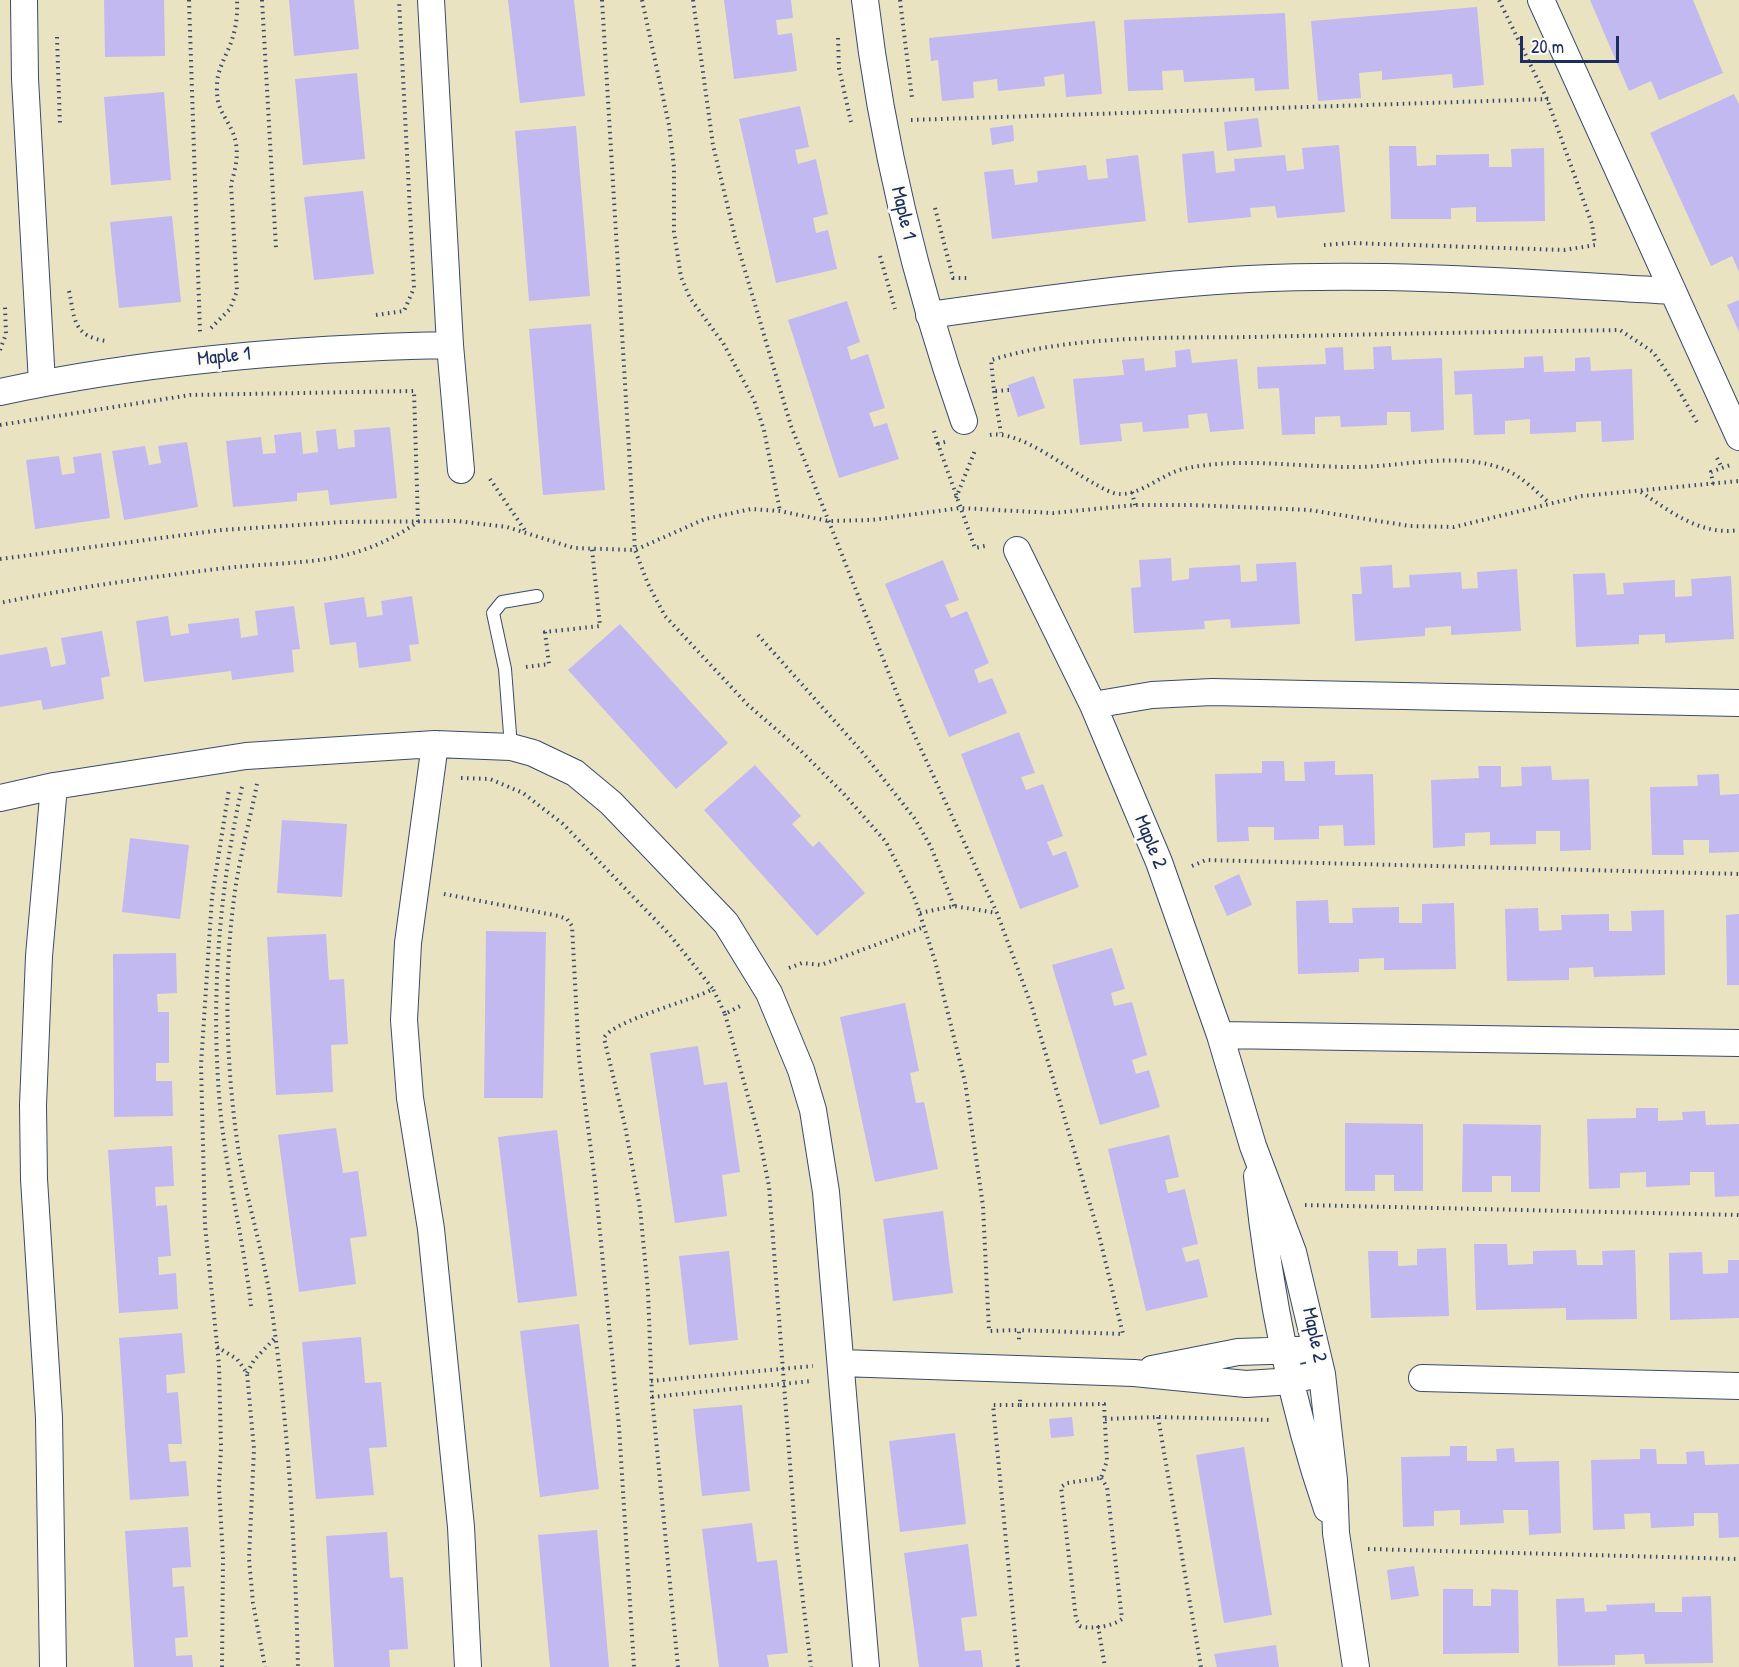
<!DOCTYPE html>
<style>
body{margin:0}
#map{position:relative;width:1739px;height:1667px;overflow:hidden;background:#eae3c1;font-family:"Patrick Hand",sans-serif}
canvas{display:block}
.scale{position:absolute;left:1520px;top:36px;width:99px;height:27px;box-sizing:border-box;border:3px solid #1b2f5e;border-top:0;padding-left:8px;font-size:18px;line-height:21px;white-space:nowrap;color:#1b2f5e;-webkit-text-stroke:4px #fdfcf7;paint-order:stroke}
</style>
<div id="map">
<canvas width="1739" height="1667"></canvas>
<div class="scale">20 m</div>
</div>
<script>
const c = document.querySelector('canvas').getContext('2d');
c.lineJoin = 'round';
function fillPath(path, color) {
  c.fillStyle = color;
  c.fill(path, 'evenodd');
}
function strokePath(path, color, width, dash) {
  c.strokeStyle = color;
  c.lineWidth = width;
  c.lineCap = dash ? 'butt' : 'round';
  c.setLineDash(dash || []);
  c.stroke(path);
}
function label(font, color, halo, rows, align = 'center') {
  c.font = font + ' "Patrick Hand",sans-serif';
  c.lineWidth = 6;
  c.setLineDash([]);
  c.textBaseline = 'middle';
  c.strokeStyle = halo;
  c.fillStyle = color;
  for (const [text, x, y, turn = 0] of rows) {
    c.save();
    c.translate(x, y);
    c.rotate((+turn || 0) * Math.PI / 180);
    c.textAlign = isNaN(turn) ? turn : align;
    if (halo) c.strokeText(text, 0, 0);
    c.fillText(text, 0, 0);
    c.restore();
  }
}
const building = new Path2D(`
 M104 0H164L165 56 105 57Z
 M289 0H354L359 49 294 56Z
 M508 0H574L585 96 520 103Z
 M724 0H791L793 18 776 20 778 35 792 33 797 71 734 79Z
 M1590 0H1693L1723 73 1659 100 1651 81 1629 91Z
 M1477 7 1484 85 1453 88 1452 74 1382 80V71L1359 73 1361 98 1318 101 1311 21Z
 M1285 13 1289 89 1255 91 1254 78 1184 82 1183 70 1162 71 1163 90 1128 91 1124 20Z
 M1095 21 1102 94 1066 97 1064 74 1044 77 1045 86 998 91 997 79 973 82 974 98 942 101 938 60 931 61 929 38Z
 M357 73 365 159 303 165 295 79Z
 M164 92 171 180 111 185 104 97Z
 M1734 94 1739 104V272L1732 256 1711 266 1650 133Z
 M800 106 809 147 795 150 798 164 816 159 828 214 813 218 816 233 828 230 837 269 776 283 739 119Z
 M1258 118 1262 147 1227 151 1224 122Z
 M1013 125 1014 141 992 145 990 128Z
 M576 126 590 296 529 301 515 131Z
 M1339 145 1345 212 1277 218 1275 206 1250 208 1251 217 1188 223 1182 154 1214 151 1216 173 1235 171 1234 159 1285 155 1287 171 1304 169 1302 148Z
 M1389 146H1416L1417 166 1436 165V155L1489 154V167H1512L1511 149 1544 148 1545 221 1476 222V207L1451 208V219H1391Z
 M1138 155 1146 221 992 239 984 172 1013 169 1015 185 1038 182 1037 171 1086 165 1088 180 1108 178 1106 159Z
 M363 191 374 274 314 280 304 197Z
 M172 216 181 302 119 308 110 222Z
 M1739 300V332L1727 305Z
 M847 301 860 342 847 347 851 360 868 354 885 408 869 413 874 427 887 423 899 459 839 478 788 320Z
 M591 324 605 490 543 495 529 329Z
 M1391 346 1392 360 1442 358 1444 430 1411 432 1410 412H1387V425L1341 427 1340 416 1315 417V434L1282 435 1279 388 1258 389 1257 367 1326 364 1325 348 1343 347 1344 370 1374 369 1373 347Z
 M1190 349 1192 363 1237 359 1244 429 1210 432 1207 413 1188 415 1189 428 1143 432 1142 422 1120 424 1122 441 1080 445 1073 379 1124 375 1122 360 1144 358 1145 371 1176 367 1175 351Z
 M1543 356 1544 372 1575 371V358L1590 357 1591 371 1632 369 1634 440 1602 442 1601 421 1576 422V432L1530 434V419L1505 421V434L1474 435 1472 394 1455 395 1454 371 1524 368V357Z
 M1034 376 1045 408 1018 417 1008 385Z
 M390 427 397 498 330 505 328 490 297 493V501L233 507 226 441 261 437 263 454 276 453 274 435 301 432 303 454 318 452 316 431 336 429 338 449 355 447 354 430Z
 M187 442 198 507 124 520 112 451 145 446 149 465 161 463 158 446Z
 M101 453 110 518 35 529 26 460 59 456 62 475 75 473 73 457Z
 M1171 558 1172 581 1189 579V568L1240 565 1241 582 1257 581 1256 564 1296 562 1300 624 1231 628 1230 619 1204 621 1205 629 1134 633 1131 588 1141 587 1139 560Z
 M943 560 959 600 945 605 951 618 967 611 989 663 974 670 979 683 992 678 1007 713 949 737 885 584Z
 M1392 565 1393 588 1410 587 1409 575 1461 572 1462 589 1478 588 1477 572 1517 569 1521 631 1451 635V626L1425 628V636L1355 641 1352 594H1362L1360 567Z
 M1605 573 1607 595 1624 594 1623 583 1675 580V597L1692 596 1691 579 1731 576 1734 639 1665 643V634L1639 635V644L1576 647 1573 574Z
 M412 596 419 644 409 645 411 661 359 668 356 642 330 645 324 603 364 597 367 617 383 615 381 601Z
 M294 606 300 649 292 650 294 672 232 680 231 671 144 682 136 621 168 616 171 636 189 633 188 624 239 618 241 638 258 635 255 611Z
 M620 624 728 743 676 789 568 670Z
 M102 631 110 676 101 678 104 699 43 710 41 700 0 707V655L47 647 51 667 66 664 61 638Z
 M1019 732 1035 773 1021 777 1026 790 1043 784 1063 836 1047 842 1053 856 1066 851 1079 887 1020 909 961 754Z
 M1262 761H1284L1285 781H1305L1304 762 1335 761V775L1373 774 1375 845 1344 846 1343 825 1319 826V839L1274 840V827H1248L1249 841 1217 842 1215 774 1262 773Z
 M755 765 801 816 792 824 813 847 819 841 865 893 817 936 704 810Z
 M1478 766H1501V787L1522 786 1521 767 1551 766 1552 780 1589 779 1591 850 1560 851V831H1536V844L1490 845V832L1465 833V846L1433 848 1431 780 1479 778Z
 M1719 774 1720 795 1739 794V852L1709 853V840H1683L1684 855H1652L1650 787 1698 786 1697 775Z
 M282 820 347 824 342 897 277 893Z
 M130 838 189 845 180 919 122 912Z
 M1239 874 1252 905 1227 916 1214 886Z
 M1328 900 1329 923H1353L1352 908 1399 907V923H1422V904L1454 903 1456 969 1384 970V958L1359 959V972L1298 974 1296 901Z
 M1538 908 1539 931 1562 930 1561 915 1609 914V931H1632L1631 911 1664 910 1665 975 1594 977 1593 967 1569 968V980L1507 981 1505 909Z
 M1739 914V985H1727L1726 915Z
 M486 931 546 932 543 1098H484Z
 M326 934 329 980 344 979 348 1044 331 1045 333 1092 276 1095 267 937Z
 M1112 948 1125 989 1111 993 1114 1006 1132 1002 1147 1055 1132 1060 1136 1074 1149 1070 1160 1107 1100 1125 1052 965Z
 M176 953 177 993 157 994 158 1012H169V1063H156V1081H172L173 1116 114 1117 113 954Z
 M905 1003 919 1071 910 1073 916 1103 924 1102 938 1169 875 1182 840 1017Z
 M698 1046 704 1085 727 1082 740 1172 722 1175 727 1216 675 1223 650 1053Z
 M1636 1108H1658V1121L1683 1120 1682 1112 1705 1111 1706 1125 1739 1124V1196L1715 1197 1714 1172H1690V1185L1646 1187V1172L1620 1173V1188L1589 1189 1587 1119 1636 1118Z
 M1345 1123 1423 1124V1191H1394V1175H1375V1191H1345Z
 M1463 1124 1541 1125 1540 1192H1511V1176H1492V1192H1462Z
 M336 1128 343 1173 358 1171 367 1236 350 1238 356 1284 299 1292 278 1135Z
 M557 1130 577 1296 518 1303 498 1137Z
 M1169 1135 1179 1177 1165 1180 1168 1193 1185 1189 1198 1244 1182 1248 1186 1262 1199 1259 1208 1297 1146 1311 1108 1149Z
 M172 1146 174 1186 155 1187 156 1206 167 1205 171 1256 158 1257 159 1275 176 1273 178 1309 119 1313 108 1150Z
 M943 1211 953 1293 893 1301 883 1219Z
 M1474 1244H1507L1508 1265 1533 1264V1251L1576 1250 1577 1265H1603L1602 1251 1635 1250 1637 1319 1566 1320V1308L1476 1310Z
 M1446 1248 1449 1316 1371 1318 1368 1251H1398V1266L1417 1265V1249Z
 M729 1251 738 1340 689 1345 679 1256Z
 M1702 1252 1703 1274 1728 1273V1260H1739V1318L1670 1320 1669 1253Z
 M579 1324 599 1489 540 1497 520 1331Z
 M182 1333 185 1373 166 1375 167 1393 178 1392 182 1444H168L170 1462 186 1461 189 1496 130 1500 119 1338Z
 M361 1337 365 1383 381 1382 387 1447 369 1448 374 1495 316 1499 302 1342Z
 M742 1405 750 1491 702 1496 693 1409Z
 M1072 1417 1074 1436 1051 1438 1049 1419Z
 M955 1433 966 1524 900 1532 889 1441Z
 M1450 1446H1467V1461H1497L1496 1449 1514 1448 1515 1462 1559 1461 1561 1533 1529 1535 1528 1510H1503L1504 1523 1460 1525V1510L1434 1511V1526L1403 1527 1401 1457 1450 1456Z
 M1244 1447 1272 1615 1224 1623 1196 1455Z
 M1640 1449H1656L1657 1464H1687L1686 1452 1704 1451 1705 1465 1739 1464V1537L1719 1538 1718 1513H1694V1526L1651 1528 1650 1513 1624 1514 1625 1529 1593 1530 1591 1460 1640 1459Z
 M752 1523 757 1562 777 1560 788 1653 767 1655 769 1667H719L702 1529Z
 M188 1527 191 1567 172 1568 173 1587 184 1586 188 1637 175 1638 176 1656 192 1655 193 1667H134L125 1531Z
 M597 1530 609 1667H550L538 1535Z
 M387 1532 390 1578 403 1577 408 1649 389 1650 390 1667H334L326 1536Z
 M968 1544 977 1616 961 1618 965 1651 981 1650 983 1667H919L904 1553Z
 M1414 1566 1419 1596 1391 1600 1387 1570Z
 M1443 1589H1473V1606H1491V1589L1518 1590 1519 1653 1443 1654Z
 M1711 1596 1713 1663 1645 1664 1644 1654 1615 1655V1665L1558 1666 1556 1599 1584 1598 1585 1612 1607 1611 1606 1605 1655 1603V1612H1682V1597Z
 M1276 1645 1279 1667H1217L1214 1654Z`);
const path = new Path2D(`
 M189 0 200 332
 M262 0 276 248
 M602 0 635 550 648 584 665 616 748 705 800 750 843 793 886 842 915 899 935 961 965 1082 983 1206 989 1331 1019 1330V1341
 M642 0 669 125 674 167V232L681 277 690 298 723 343 754 400 764 430 780 511
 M693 0 713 145 735 237 791 426 907 719 997 913 1032 1007 1099 1235 1123 1334 1019 1330
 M900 0 912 98
 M57 37 60 125
 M838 38 839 68 851 122
 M911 120 1549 99
 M935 208 953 278H967
 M1324 245 1351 243 1564 250 1595 245 1592 224 1547 99 1499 0
 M880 256 895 309
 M69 291C75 320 73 336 106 341
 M376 315 404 311 414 288 399 0
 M211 328 230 309 237 291 231 184C236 168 240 150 233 133 225 114 216 110 217 86 217 72 223 62 228 50 235 34 238 18 237 0
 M0 350 6 334 5 307
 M1009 390 994 391 991 360C1074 335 1166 338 1252 337 1375 334 1497 332 1620 330L1653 352 1677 387 1699 426
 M994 391 1001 433
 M0 425 190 395 414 391 418 522C347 570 297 559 217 569 144 578 72 588 0 603
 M934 431 938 444
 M990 435C1021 430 1067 469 1095 484 1102 488 1112 494 1120 494 1141 495 1162 474 1183 469 1242 456 1300 468 1360 467 1405 466 1456 452 1501 468 1519 474 1534 489 1548 502
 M945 442 938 444 975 548 989 545
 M1717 458 1722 468
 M490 479 526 532
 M1713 484 1711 472 1730 465
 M1132 492 1135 505
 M1641 492C1671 512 1701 536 1739 530
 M956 498 976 448
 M0 559 222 530 343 522 457 521 507 527 574 548 635 550 705 519 751 509 780 511 828 521 872 520 960 508 1053 513 1135 505H1193L1309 510 1410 526 1454 527 1582 496 1739 481
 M758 635 863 753 915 819 931 847 954 906
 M526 667 549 664 545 632 600 626 592 549
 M461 778 490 779 523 793 563 824 669 934 713 989
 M257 784C250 820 240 855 235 891 223 976 226 1069 239 1154 247 1200 261 1245 269 1291 288 1415 295 1542 298 1667
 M242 787C218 895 210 1007 221 1117 228 1181 244 1243 251 1306
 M1192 866 1206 860 1739 874
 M444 894 559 916 567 919 572 926 579 1058 595 1181 619 1427 634 1667
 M920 913 954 906 997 913
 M789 968 802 963 821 965 924 927
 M725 1014 759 1136 769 1186 796 1543 811 1667
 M1305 1205 1739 1215
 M217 1347 237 1359 247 1373 254 1449 249 1559 253 1603 265 1667
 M247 1373 254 1360 274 1339
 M651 1381 813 1366
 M652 1397 812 1381
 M1020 1405 1104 1404 1107 1461 1101 1478
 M1158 1417 1201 1667
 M1105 1419 1158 1417 1272 1420
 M1101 1478 1107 1487 1122 1619C1113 1626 1091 1630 1080 1626L1076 1619 1061 1487 1067 1483Z
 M1368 1549 1739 1559
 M1098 1626 1105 1667
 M222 1667 223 1557 219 1488 221 1447 219 1365 205 1225 201 1065 212 897 229 789
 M678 1667 652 1397 648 1291 640 1208 625 1126 604 1038C612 1021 691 1001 713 989L725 1014 742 1005
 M1018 1667 993 1405H1020V1397`);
const lane = new Path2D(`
 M511 747 505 669 493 613 502 602 537 596`);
const street = new Path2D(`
 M24 0 25 79 42 383
 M431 0 450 345 461 470
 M865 0C882 144 916 284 964 421
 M1541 0 1739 437
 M929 315C1036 300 1142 285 1249 279 1390 272 1530 283 1671 291
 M0 392C149 360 299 348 450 345
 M1017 550 1093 705 1159 862 1220 1035 1253 1146 1293 1252 1322 1374 1334 1480 1336 1533 1356 1667
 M1093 705 1152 695 1212 692 1739 703
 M435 744 408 943 404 1020 410 1098 431 1229 461 1527 468 1667
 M0 798 54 786 246 756 435 744 511 747 533 753 575 773 611 803 726 923 769 993 801 1070 813 1110 826 1192 866 1667
 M1220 1035 1739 1043
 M1257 1176C1269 1290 1290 1401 1327 1509
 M841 1363 1134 1373 1246 1384 1278 1382 1322 1374
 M1152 1369 1238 1352 1299 1350
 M1422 1378 1739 1386
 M53 1667 49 1418 34 1179 33 1105 39 956 54 786`);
const streetNames = [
 ["Maple 1",903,213,77],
 ["Maple 1",224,357,-6],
 ["Maple 2",1150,842,68],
 ["Maple 2",1314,1335,78]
];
fillPath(building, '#c1b9f0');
strokePath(lane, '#3a4a6d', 14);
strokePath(street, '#3a4a6d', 28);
strokePath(path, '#3a4a6d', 4, [1.5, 4.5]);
strokePath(lane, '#fff', 12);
strokePath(street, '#fff', 26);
label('20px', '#1b2f5e', '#fdfcf7', streetNames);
</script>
